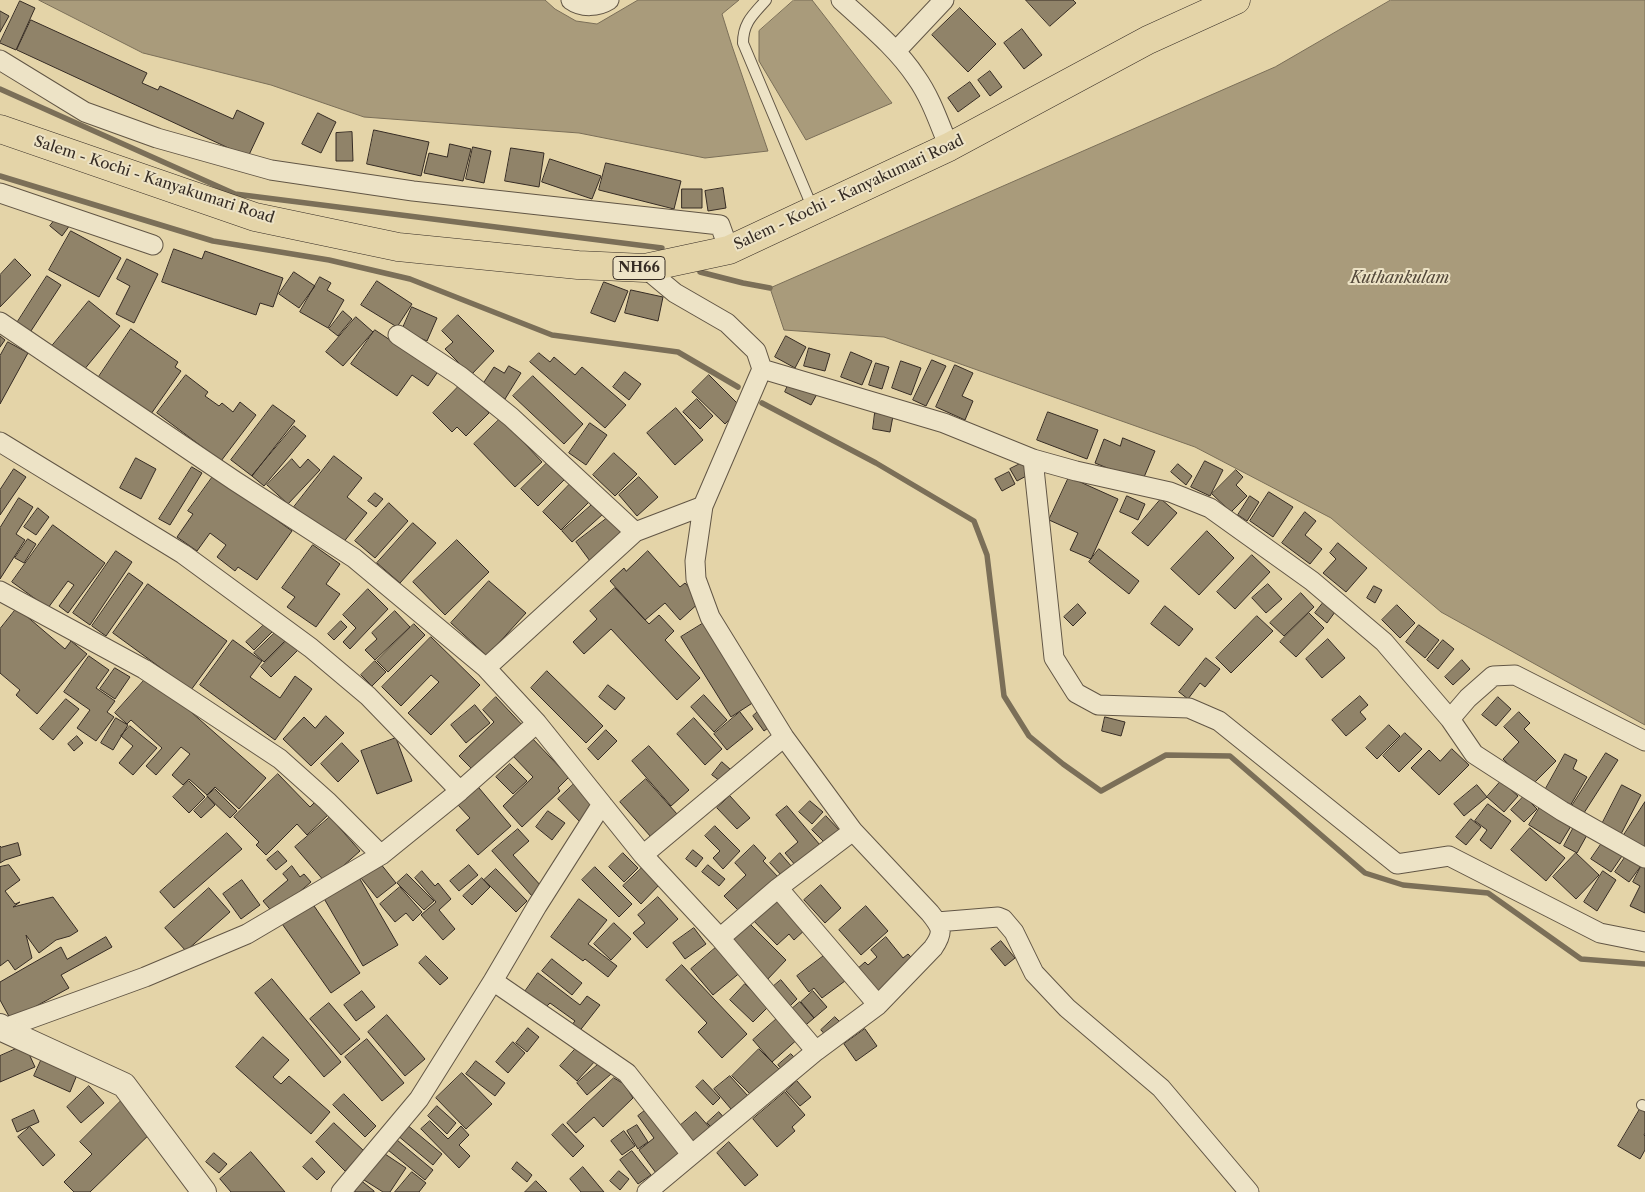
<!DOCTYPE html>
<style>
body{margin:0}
canvas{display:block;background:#e4d4a8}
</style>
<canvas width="1645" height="1192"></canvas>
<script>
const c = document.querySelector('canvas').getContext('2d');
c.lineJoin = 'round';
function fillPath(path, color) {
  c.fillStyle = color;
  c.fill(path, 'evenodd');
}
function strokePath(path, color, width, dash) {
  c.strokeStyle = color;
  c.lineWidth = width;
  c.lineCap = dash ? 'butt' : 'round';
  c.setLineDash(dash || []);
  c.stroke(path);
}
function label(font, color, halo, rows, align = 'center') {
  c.font = font + ' "Libre Caslon Text",serif';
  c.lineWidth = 4;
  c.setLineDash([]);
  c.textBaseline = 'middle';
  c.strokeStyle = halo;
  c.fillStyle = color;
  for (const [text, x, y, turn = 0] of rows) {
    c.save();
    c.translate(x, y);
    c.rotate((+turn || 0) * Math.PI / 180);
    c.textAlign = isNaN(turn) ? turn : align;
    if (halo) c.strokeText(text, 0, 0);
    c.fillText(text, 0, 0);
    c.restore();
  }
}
const water = new Path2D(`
 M39 0H545L555 9 576 21 597 24 638 0H739L722 14 732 46 768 151 705 158 579 133 364 117 271 85 143 53Z
 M794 0H812L892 103 806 140 759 61V31Z
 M1391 0H1645V725L1441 612 1331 518 1195 447 884 337 784 330 770 288 1275 67Z`);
const stream = new Path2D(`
 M0 89 235 194 662 248
 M0 176 213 241 329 260 410 279 552 335 678 352 738 387
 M700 272 743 283 770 288
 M762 403 876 463 974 521 987 555 1004 696 1029 736 1063 764 1101 791 1166 755 1230 756 1365 873 1403 885 1488 893 1581 959 1645 964`);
const building = new Path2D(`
 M1026 0H1073L1076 3 1050 26Z
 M20 1 35 8 16 50 0 43Z
 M960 8 996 44 968 72 932 35Z
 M0 11 9 16 0 32Z
 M31 20 147 73 142 83 158 90 160 86 233 119 237 110 264 123 248 157 17 50Z
 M1022 29 1042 55 1024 69 1004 43Z
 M990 71 1002 87 990 96 978 80Z
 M970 82 980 96 958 112 948 98Z
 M318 113 336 122 321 153 302 144Z
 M374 130 429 142 421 176 367 164Z
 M352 132 353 161H336V133Z
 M450 144 471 149 463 181 424 173 429 153 447 157Z
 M473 147 491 151 484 183 466 179Z
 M511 148 544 153 539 187 505 181Z
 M550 159 601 176 592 199 542 182Z
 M606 163 681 181 674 209 599 190Z
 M723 188 726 208 708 211 705 191Z
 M682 189H702V208H682Z
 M58 216 70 225 62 236 50 226Z
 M71 231 121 258 99 297 49 270Z
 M174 249 202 259 205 251 283 278 273 307 260 303 256 315 162 282Z
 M15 259 31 275 0 307V275Z
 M127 259 158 274 134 323 116 314 130 286 117 279Z
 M294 272 315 286 299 308 279 294Z
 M47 276 61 285 29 334 15 326Z
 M320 277 331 283 327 290 344 300 328 328 300 312Z
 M377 281 412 304 397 327 361 305Z
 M604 282 628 291 615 322 591 313Z
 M631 290 663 297 658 321 625 313Z
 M89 301 120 326 83 371 52 346Z
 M412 307 437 318 427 341 402 330Z
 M343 311 352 319 338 336 329 329Z
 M458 315 494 351 471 375 445 349 453 342 442 331Z
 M356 317 373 332 343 366 326 352Z
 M131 329 178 362 175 367 181 371 151 414 98 378Z
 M375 330 402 348 439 370 428 386 412 375 397 396 351 364Z
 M0 336 5 340 0 347Z
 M786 336 806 347 795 368 775 357Z
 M8 342 28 353 0 404V356Z
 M809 348 830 354 825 371 804 366Z
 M851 352 872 361 862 385 841 377Z
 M539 353 550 362 554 357 575 375 582 367 626 405 605 428 530 362Z
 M932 360 946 366 926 406 913 400Z
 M901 361 921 368 911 395 892 388Z
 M876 363 889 367 882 389 869 385Z
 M955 365 973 373 962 396 973 401 965 420 936 407Z
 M509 366 521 373 505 399 482 385 494 367 504 373Z
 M625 372 641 384 629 400 613 387Z
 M186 375 208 392 205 396 219 406 222 403 233 412 240 402 256 415 221 461 157 413Z
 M709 375 741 407 725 424 692 392Z
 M533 376 583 424 564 444 513 396Z
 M790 381 817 394 811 405 785 392Z
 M460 385 489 413 466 436 457 427 452 432 433 413Z
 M697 399 713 416 700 429 683 412Z
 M273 405 295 421 252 476 231 460Z
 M676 408 703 440 675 465 647 433Z
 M1048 412 1098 430 1087 459 1037 440Z
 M875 413 893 416 890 432 873 429Z
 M501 418 542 462 515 487 474 444Z
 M590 423 607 435 586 465 569 453Z
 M294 426 306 436 264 486 252 476Z
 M1123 438 1155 451 1142 482 1095 463 1104 439 1120 446Z
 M614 453 637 474 615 496 593 475Z
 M334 456 362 478 347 497 367 513 342 544 294 507Z
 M136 458 156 469 141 499 120 488Z
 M292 459 300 468 308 459 320 470 288 504 267 485Z
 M550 460 567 477 538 506 521 489Z
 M1205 461 1223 470 1210 496 1191 487Z
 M1024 462 1030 474 1017 481 1010 469Z
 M1178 464 1192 476 1186 485 1171 472Z
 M192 467 202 473 170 525 159 519Z
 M14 469 26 477 0 515V490Z
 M1236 470 1243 477 1236 485 1247 496 1231 512 1212 494Z
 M1009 472 1015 484 1002 491 995 479Z
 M214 475 292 531 257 580 238 567 235 571 217 557 226 545 210 533 197 551 177 537 193 514 188 511Z
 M639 477 658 497 637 516 619 495Z
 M1069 477 1118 499 1091 559 1070 550 1078 533 1049 520Z
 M571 483 590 501 561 530 543 512Z
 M1269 492 1293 507 1273 537 1250 521Z
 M375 493 383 499 376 507 368 501Z
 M1127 496 1145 504 1138 520 1120 512Z
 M1250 496 1259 502 1247 521 1238 515Z
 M19 498 33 507 16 534 25 540 0 579V528Z
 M1161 499 1177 513 1148 546 1132 533Z
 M389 503 408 521 375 558 355 541Z
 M594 503 603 514 572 542 562 531Z
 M38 508 49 517 36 535 24 527Z
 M1305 512 1316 521 1305 535 1322 549 1310 564 1282 543Z
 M610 516 624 536 590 561 576 542Z
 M413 523 436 543 400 583 377 563Z
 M53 525 105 563 68 613 59 606 74 585 68 581 48 608 12 582Z
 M1207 531 1234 558 1199 595 1171 569Z
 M28 539 36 544 24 563 15 558Z
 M457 540 489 572 445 615 413 582Z
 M1338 543 1367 568 1346 592 1323 573 1336 559 1330 553Z
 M313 545 340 564 326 584 340 594 316 627 287 607 295 597 282 588Z
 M1099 549 1139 581 1129 594 1089 562Z
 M116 551 132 562 90 625 73 613Z
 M648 551 680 587 685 583 701 601 680 620 665 603 645 620 610 581 624 568 626 571Z
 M1252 555 1270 572 1235 609 1217 592Z
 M129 573 143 583 106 636 92 626Z
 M489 581 526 613 487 656 451 623Z
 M148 584 227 641 191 690 113 633Z
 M1268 584 1282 599 1266 613 1252 598Z
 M1374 586 1382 590 1375 603 1367 598Z
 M615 588 649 624 659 615 674 631 665 640 700 678 677 700 611 629 584 654 573 642 597 619 590 611Z
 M368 589 388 609 350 649 343 642 356 628 343 615Z
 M1301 593 1314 607 1284 636 1270 623Z
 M1323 603 1335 612 1327 623 1315 613Z
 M1078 604 1086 613 1073 626 1064 617Z
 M1397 605 1415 623 1400 638 1382 620Z
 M1165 606 1193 629 1179 646 1151 624Z
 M17 608 65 649 71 641 87 654 37 714 16 695 20 690 0 673V629Z
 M395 611 410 627 375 660 365 650 377 639 372 633Z
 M1309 613 1324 628 1296 657 1280 642Z
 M1257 616 1273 631 1231 673 1216 658Z
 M341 621 347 627 334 640 328 634Z
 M707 621 757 700 731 717 681 637Z
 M266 623 274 630 254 650 246 642Z
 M414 624 425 635 388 672 377 661Z
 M1419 625 1439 640 1425 658 1406 642Z
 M278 630 287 639 264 662 254 653Z
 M431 637 480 685 431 735 408 713 439 682 431 675 401 706 382 687Z
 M289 639 299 649 271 677 261 667Z
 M1328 639 1345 658 1322 678 1306 659Z
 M233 640 262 661 250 677 280 698 295 676 312 689 275 740 200 685Z
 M1443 640 1454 649 1438 669 1427 660Z
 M89 656 109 670 96 688 115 701 107 712 114 717 96 741 77 728 90 710 64 692Z
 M1206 658 1220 669 1205 687 1200 683 1188 699 1179 692Z
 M1462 660 1470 669 1453 685 1445 677Z
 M375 661 386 672 372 686 361 675Z
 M115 668 130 677 115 699 100 689Z
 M547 671 603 726 586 743 531 688Z
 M149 675 266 778 239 809 215 787 207 795 189 779 183 785 172 775 190 754 181 747 156 775 146 766 162 748 131 720 127 724 115 713Z
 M608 685 625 698 615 710 599 697Z
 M704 695 727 720 714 732 691 707Z
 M1360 696 1368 705 1360 712 1366 719 1346 736 1332 720Z
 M496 697 526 729 478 775 459 756 494 722 483 710Z
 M1498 697 1511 709 1496 726 1482 715Z
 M66 699 79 709 53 740 40 729Z
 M475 705 490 723 466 743 451 725Z
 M760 710 772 725 764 731 753 716Z
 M740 712 753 729 727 750 714 734Z
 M1519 712 1530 723 1524 729 1556 761 1531 786 1503 759 1519 742 1504 727Z
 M326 716 344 733 311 766 283 739 304 717 315 728Z
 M1105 717 1125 722 1121 736 1102 731Z
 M116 718 128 725 113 750 101 743Z
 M694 718 722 749 705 765 677 734Z
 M1389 725 1400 736 1377 759 1366 748Z
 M130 726 157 748 133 775 119 763 133 746 121 736Z
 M606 730 617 741 598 760 588 749Z
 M1405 733 1422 749 1399 772 1383 756Z
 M77 736 83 743 74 751 68 744Z
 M531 737 569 777 558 788 560 791 522 827 503 806 533 777 512 755Z
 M396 738 412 781 377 794 361 751Z
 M342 743 359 761 338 782 321 764Z
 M649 746 689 790 671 806 632 761Z
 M1452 749 1469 765 1439 795 1411 768 1429 750 1440 761Z
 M1606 753 1618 760 1582 816 1570 809Z
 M1565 754 1577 760 1573 769 1587 777 1570 806 1544 792Z
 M722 762 730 769 720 781 712 775Z
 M510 764 527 781 513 794 496 777Z
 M278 774 310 807 315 802 328 815 307 835 297 824 266 855 256 845 259 842 234 817Z
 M646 779 677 814 651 837 620 802Z
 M189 781 205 797 189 813 173 797Z
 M1501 781 1518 796 1504 812 1487 797Z
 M574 784 597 809 581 823 558 799Z
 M1477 785 1487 797 1464 816 1454 804Z
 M1622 785 1641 795 1620 836 1601 826Z
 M479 788 511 826 478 855 456 830 470 818 458 805Z
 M215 789 237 811 230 818 207 796Z
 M730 796 750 818 737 829 717 808Z
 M1524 796 1537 809 1524 822 1511 810Z
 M208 797 215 805 201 818 194 811Z
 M810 801 823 812 812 824 799 812Z
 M1645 802V852L1622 838Z
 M1488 804 1511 821 1491 849 1480 840 1487 830 1475 821Z
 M787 806 820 845 796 866 785 853 798 842 776 815Z
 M1540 807 1571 826 1560 844 1529 825Z
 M548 811 565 823 552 840 536 827Z
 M826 816 842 833 828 846 812 830Z
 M330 817 360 851 325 882 295 847Z
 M1471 819 1481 827 1466 845 1456 837Z
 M715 826 740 851 723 869 713 858 720 851 705 836Z
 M1574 827 1587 835 1577 853 1564 846Z
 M1530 828 1565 858 1546 881 1511 850Z
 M518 829 529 841 513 855 542 887 532 896 492 851Z
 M227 833 242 849 174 908 160 892Z
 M18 843 21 855 5 860 0 863V846L1 847Z
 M1602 843 1622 856 1611 872 1591 859Z
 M754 845 766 858 763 861 779 878 741 913 724 896 746 875 735 863Z
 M693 850 703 858 696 867 686 859Z
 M278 851 287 861 276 870 267 860Z
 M623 853 638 868 624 882 609 867Z
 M780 853 792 867 782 876 770 863Z
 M1576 853 1599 875 1576 899 1553 877Z
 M1626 856 1641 866 1629 882 1615 872Z
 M380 863 396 883 377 898 361 878Z
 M9 865 20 880 5 891 15 904 20 902 13 907 53 897 78 931 70 936 56 940 39 953 26 935 32 958 15 970 8 960 0 966V867Z
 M469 865 478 875 459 891 450 881Z
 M708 865 725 879 719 886 702 872Z
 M1642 865 1645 866V913L1630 906 1640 886 1633 882Z
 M292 866 300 877 304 874 311 882 274 914 263 901 288 880 283 874Z
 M595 867 632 904 619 917 582 880Z
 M643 867 660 884 641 904 623 886Z
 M496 869 527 901 516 912 484 880Z
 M422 871 435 886 438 883 451 899 439 910 455 929 443 940 421 915 436 902 415 878Z
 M1603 871 1616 880 1597 911 1584 902Z
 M357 874 398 945 363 966 322 895Z
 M407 874 434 901 424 910 397 883Z
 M482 878 490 887 472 905 463 896Z
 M242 880 260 905 241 919 223 894Z
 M821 885 841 908 825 923 804 900Z
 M400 887 422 912 413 921 406 913 395 922 380 904Z
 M209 888 230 912 186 951 165 928Z
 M776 894 808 927 794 940 789 934 777 945 751 918Z
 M658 897 678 919 647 948 633 933 645 923 638 915Z
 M579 899 607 920 588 944 617 966 608 977 585 959 583 961 551 937Z
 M310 900 360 973 331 993 280 921Z
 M866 906 888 931 861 955 839 930Z
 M745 919 786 960 766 981 725 939Z
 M614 923 631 939 611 960 594 944Z
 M694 928 706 944 685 959 673 943Z
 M106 937 112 947 61 975 69 988 11 1020 0 1000V982L61 947 67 959Z
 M886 937 903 958 908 954 915 961 876 994 856 970 865 962 868 965 877 957 871 950Z
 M1001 941 1015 958 1005 966 991 949Z
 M720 944 742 971 713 995 691 969Z
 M829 952 849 978 822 998 814 988 809 992 797 976Z
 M426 956 448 978 440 985 419 963Z
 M552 959 582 983 572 995 542 971Z
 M682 965 747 1034 722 1058 698 1032 707 1023 666 980Z
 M538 973 580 1005 587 996 600 1005 578 1033 570 1027 575 1021 550 1003 545 1008 524 993Z
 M272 979 341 1062 324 1077 255 993Z
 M781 980 797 999 786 1010 769 990Z
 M745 984 768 1007 753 1022 730 1000Z
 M362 991 375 1007 356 1021 344 1005Z
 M813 991 827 1007 814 1018 801 1002Z
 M800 1002 814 1018 801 1029 787 1013Z
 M329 1003 360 1039 341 1055 310 1019Z
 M387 1015 425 1059 405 1076 368 1032Z
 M781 1015 800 1037 772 1062 753 1040Z
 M835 1017 842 1024 827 1037 821 1030Z
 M528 1028 539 1037 527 1052 516 1043Z
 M865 1029 877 1046 856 1061 844 1044Z
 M263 1037 289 1060 273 1077 281 1084 289 1076 330 1112 311 1134 236 1067Z
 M367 1039 404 1083 382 1101 345 1057Z
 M513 1042 525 1053 508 1073 496 1062Z
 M25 1045 35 1067 0 1082V1056Z
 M579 1045 596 1060 577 1081 560 1066Z
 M759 1049 782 1072 755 1099 732 1076Z
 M44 1054 79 1070 70 1092 34 1076Z
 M791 1054 798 1061 785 1073 778 1065Z
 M476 1061 505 1083 495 1096 466 1074Z
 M601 1062 611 1074 587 1095 577 1083Z
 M462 1073 492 1104 466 1129 436 1098Z
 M730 1076 748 1096 731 1109 714 1089Z
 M614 1078 624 1084 633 1098 603 1127 594 1117 576 1133 567 1123Z
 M703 1080 720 1098 713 1105 696 1087Z
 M797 1081 811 1097 800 1106 786 1091Z
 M89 1086 104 1103 81 1123 67 1107Z
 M785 1092 805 1115 792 1127 795 1131 777 1147 753 1119Z
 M344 1094 376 1126 365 1137 333 1105Z
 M125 1097 156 1128 90 1192H74L64 1182 92 1154 80 1142Z
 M437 1106 456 1123 447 1134 428 1116Z
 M651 1106 685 1151 656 1173 639 1150 654 1138 638 1116Z
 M1640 1109 1645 1112V1133L1644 1135 1645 1136V1150L1640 1159 1618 1146Z
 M34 1110 39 1122 17 1132 12 1120Z
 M696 1112 711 1129 691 1148 675 1130Z
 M719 1112 727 1121 716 1132 707 1123Z
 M430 1121 448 1139 461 1126 469 1135 459 1145 470 1156 459 1168 421 1129Z
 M334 1123 364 1151 345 1171 316 1142Z
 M406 1124 442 1154 433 1165 397 1135Z
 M563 1124 584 1146 573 1157 552 1135Z
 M637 1125 648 1142 638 1149 627 1131Z
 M30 1127 55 1155 43 1166 18 1137Z
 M624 1131 635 1146 622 1155 611 1141Z
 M397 1140 433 1170 425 1180 388 1150Z
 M729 1142 758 1175 745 1186 717 1153Z
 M632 1151 651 1175 638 1184 620 1160Z
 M251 1152 285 1192H231L220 1179Z
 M382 1152 406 1168 390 1192H383L364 1180Z
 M214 1153 227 1164 219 1173 206 1162Z
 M312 1158 325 1172 317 1180 303 1167Z
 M517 1162 532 1175 527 1182 512 1169Z
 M583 1167 604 1192H581L570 1179Z
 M619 1171 629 1179 620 1190 610 1181Z
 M412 1172 426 1183 419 1192H395Z
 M359 1179 374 1191V1192H356L351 1189Z
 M536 1181 547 1192H525Z`);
const service = new Path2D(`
 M766 0C754 14 743 22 743 43L813 209
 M1642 1105 1645 1106`);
const minor = new Path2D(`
 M571 0C582 8 598 7 609 0
 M841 0C867 24 896 47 916 77 931 98 939 123 949 147
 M896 51 944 0
 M0 60 85 112 157 138 271 170 413 191 720 225 729 250
 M0 193 153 245
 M645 268 675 293 727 323 756 351 762 369 703 506 695 561 696 579 710 617 784 737 853 831 930 913C942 928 944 932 933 948L878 1005 816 1051 647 1192
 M0 322 235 481 354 558 486 668 537 723 643 855 720 938 816 1051
 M398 335 460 376 511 417 635 532 703 506
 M762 369 944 423 1033 459 1076 471 1170 492 1210 508 1312 581 1384 642 1450 719 1468 698 1493 676 1515 675 1645 741
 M0 442 183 554 311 648 368 696 460 791
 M1033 459 1054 658 1076 693 1098 705 1189 708 1219 721 1397 864 1449 856 1600 933 1645 942
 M0 591 144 669 280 759 327 801 381 855
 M486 668 635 532
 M1450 719 1474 754 1562 811 1645 858
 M643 855 784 737
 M778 888 878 1005
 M937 922 998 917 1003 919 1014 932 1034 973 1050 990 1067 1008 1161 1088 1249 1192
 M720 938 778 888 853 831
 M493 981 627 1073 691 1154
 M0 1028 2 1029 145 977 247 934 381 855 460 791 537 723
 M341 1192 419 1099 493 981 537 906 602 804`);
const tertiary = new Path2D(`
 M0 1026 2 1029 124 1085 204 1192`);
const trunk = new Path2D(`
 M0 129 255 217 398 247 578 265 645 268 729 250 949 147 1148 40 1236 0`);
const shields = [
 [639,268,52]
];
const shieldNames = [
 ["NH66",639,268]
];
const streetNames = [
 ["Salem - Kochi - Kanyakumari Road",154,180,18],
 ["Salem - Kochi - Kanyakumari Road",849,193,-25]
];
const waterNames = [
 ["Kuthankulam",1400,278]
];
fillPath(water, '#a99b7b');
strokePath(water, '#7b6f58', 1);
strokePath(stream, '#7b6f58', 5.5);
fillPath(building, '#908369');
strokePath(building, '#362c24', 1);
strokePath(service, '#625645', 12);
strokePath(minor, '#625645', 21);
strokePath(tertiary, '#625645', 26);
strokePath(trunk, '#362c24', 29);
strokePath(service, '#ede3c6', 10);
strokePath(minor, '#ede3c6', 19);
strokePath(tertiary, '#ede3c6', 24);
strokePath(trunk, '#e4d4a8', 28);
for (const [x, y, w] of shields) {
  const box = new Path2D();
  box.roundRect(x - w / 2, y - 11.5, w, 23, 4);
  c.fillStyle = '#ede3c6';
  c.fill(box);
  strokePath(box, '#362c24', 1);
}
label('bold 14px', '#362c24', null, shieldNames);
label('15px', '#362c24', '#ede3c6', streetNames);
label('italic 16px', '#53483a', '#ede3c6', waterNames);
</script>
